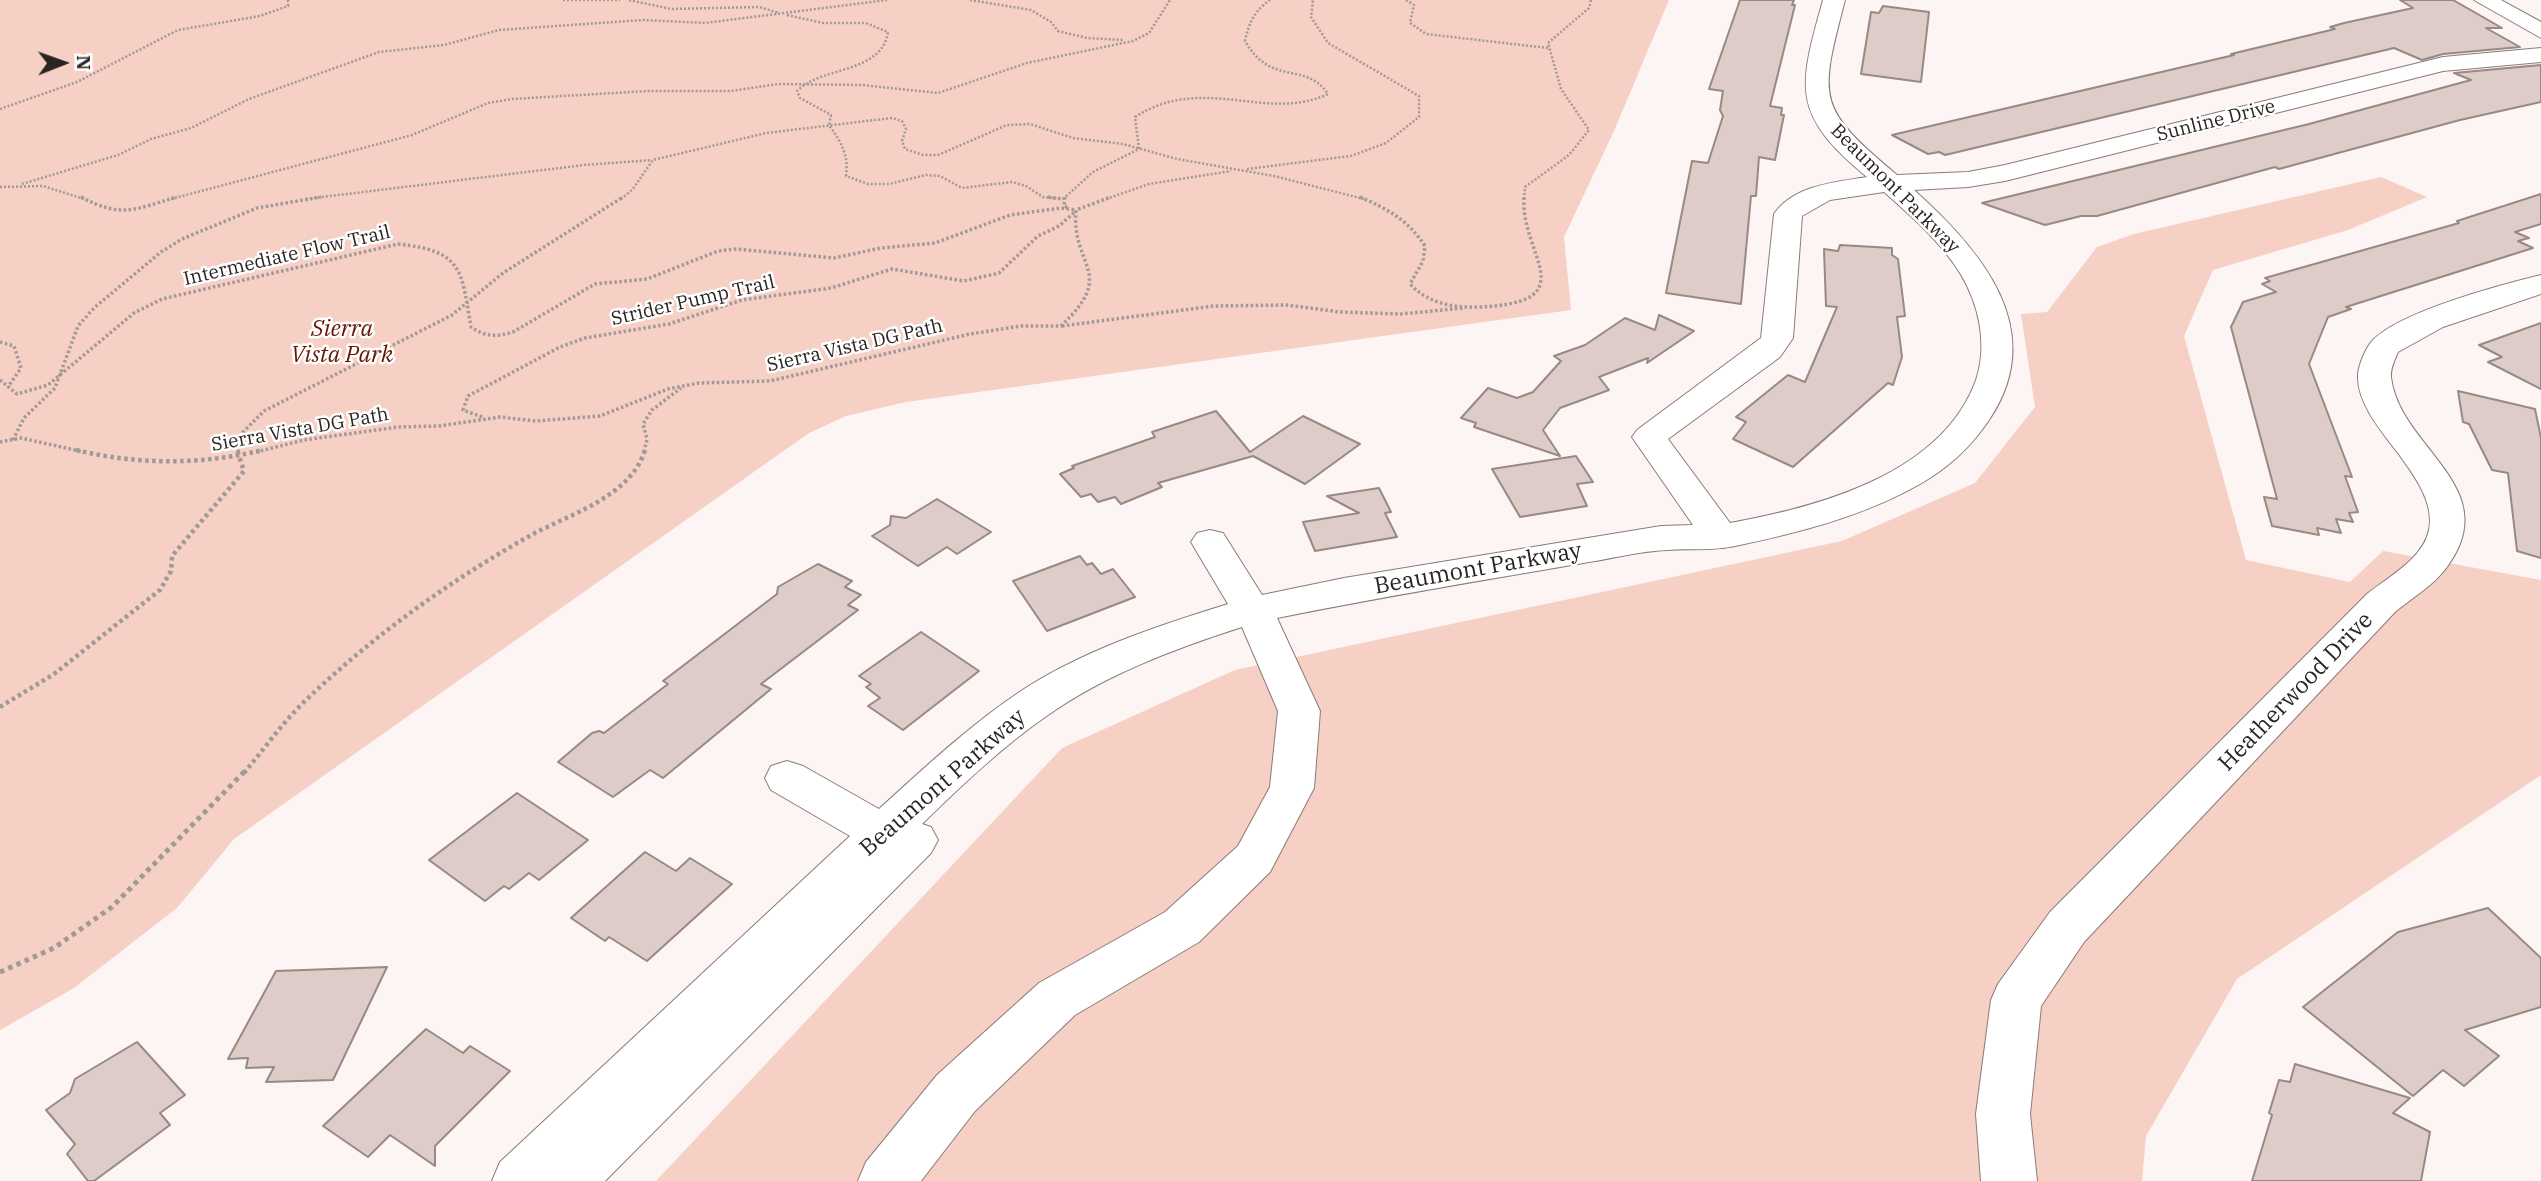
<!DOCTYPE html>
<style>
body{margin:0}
#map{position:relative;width:2541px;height:1181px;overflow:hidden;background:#fdf5f4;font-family:"IBM Plex Serif",serif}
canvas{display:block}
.north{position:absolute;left:28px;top:28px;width:70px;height:70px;-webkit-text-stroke:5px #fff;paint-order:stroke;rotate:89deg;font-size:19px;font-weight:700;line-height:28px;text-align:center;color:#2a2422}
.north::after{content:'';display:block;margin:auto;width:24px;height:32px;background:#2a2422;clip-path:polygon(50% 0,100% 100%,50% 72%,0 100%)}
</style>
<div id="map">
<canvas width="2541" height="1181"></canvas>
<div class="north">N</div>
</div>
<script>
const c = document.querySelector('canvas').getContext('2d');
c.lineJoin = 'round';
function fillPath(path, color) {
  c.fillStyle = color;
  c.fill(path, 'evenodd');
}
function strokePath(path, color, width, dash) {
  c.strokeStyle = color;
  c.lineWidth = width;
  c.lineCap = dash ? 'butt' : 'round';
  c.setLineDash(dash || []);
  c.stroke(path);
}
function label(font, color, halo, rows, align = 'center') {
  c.font = font + ' "IBM Plex Serif",serif';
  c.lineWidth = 5;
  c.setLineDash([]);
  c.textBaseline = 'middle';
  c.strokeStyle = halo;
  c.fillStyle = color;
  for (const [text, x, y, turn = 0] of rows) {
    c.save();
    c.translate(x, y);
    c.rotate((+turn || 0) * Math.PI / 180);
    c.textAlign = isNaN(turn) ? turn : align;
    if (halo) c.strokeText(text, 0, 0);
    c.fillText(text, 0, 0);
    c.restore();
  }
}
const green = new Path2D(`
 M0 0H1669L1614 131 1564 237 1571 310 906 402 846 416 809 433 234 839 177 908 74 988 0 1030Z
 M2381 177 2427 197 2348 230 2213 270 2184 336 2246 560 2350 582 2383 551 2541 580V775L2237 979 2146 1136 2142 1181H656L1062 748 1235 670 1842 541 1975 483 2035 407 2021 314 2047 312 2097 247 2134 234Z`);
const building = new Path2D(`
 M1740 0H1794L1792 5H1795L1770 106 1782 108 1781 115H1784L1775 160 1759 157 1756 196H1751L1741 304 1666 293 1692 161 1708 163 1723 116 1720 110 1723 91 1709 89Z
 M2400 0H2453L2502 28H2486L2520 47 2443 54 2422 60 2394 48 1945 155 1939 152 1928 154 1892 135 2234 55 2231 54 2335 29 2330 27 2344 23 2413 8Z
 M1883 6 1929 12 1921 82 1861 74 1871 12 1879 13Z
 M2541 65V102L2460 120 2279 169 2275 167 2097 216H2081L2045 225 1982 203 2309 124 2471 80 2454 73Z
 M2541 194V224L2515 232 2529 238 2518 241 2533 248 2346 307 2351 309 2328 317 2309 364 2352 477 2345 476 2358 512 2349 513 2353 522 2336 519 2341 533 2317 528 2319 535 2272 526 2264 497 2277 499 2231 327 2243 302 2276 292 2262 284 2270 281 2265 278 2459 223 2457 221Z
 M1840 245 1892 248V255L1898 259 1905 316 1897 317 1902 357 1893 385 1888 383 1793 467 1733 439 1746 422 1736 417 1788 375 1805 382 1837 307 1826 306 1824 249 1838 251Z
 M1659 315 1694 331 1647 363 1648 358 1599 377 1609 390 1560 408 1543 430 1560 456 1474 427 1476 423 1461 418 1488 388 1517 398 1533 392 1561 361 1554 356 1585 345 1625 318 1655 330Z
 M2541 323V389L2488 362 2502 357 2479 345Z
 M2458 391 2535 409 2541 438V558L2517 551 2508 473 2492 470 2469 424 2463 422Z
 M1216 411 1250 452 1303 416 1360 444 1305 484 1253 456 1158 483 1162 487 1121 504 1115 497 1098 502 1091 494 1081 497 1060 474 1074 468 1072 466 1155 437 1152 432Z
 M1576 456 1593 482 1577 484 1587 506 1520 517 1492 469Z
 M1379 488 1391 512 1385 513 1397 537 1315 551 1303 522 1359 513 1327 496Z
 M937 499 991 532 957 554 947 547 918 566 872 536 890 525 891 516 906 518Z
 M1080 556 1087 565 1092 563 1101 574 1113 569 1135 597 1047 631 1013 581Z
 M818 564 852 581 845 587 861 595 848 605 858 610 761 684 771 689 663 778 650 770 613 797 558 762 592 733 599 731 604 733 668 684 663 681 777 594 778 587Z
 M921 632 979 671 903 730 868 706 880 698 866 687 871 684 859 676Z
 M517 793 588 840 539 880 529 873 509 889 504 886 485 901 429 860Z
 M645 852 676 871 690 858 732 884 647 961 609 937 605 941 571 918Z
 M2488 908 2541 958V1007L2465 1030 2499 1056 2464 1086 2443 1070 2413 1096 2303 1007 2398 932Z
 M387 967 333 1080 266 1082 274 1067 246 1068 248 1058 228 1059 276 971Z
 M426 1029 463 1053 470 1046 510 1071 435 1146V1166L390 1135 368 1157 323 1126Z
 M137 1042 185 1095 160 1113 170 1125 94 1181H88L67 1154 75 1144 46 1110 70 1093 75 1079Z
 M2295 1064 2410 1098 2393 1113 2430 1132 2421 1181H2252L2272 1115 2269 1113 2279 1080 2290 1082Z`);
const pathFar3 = new Path2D(`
 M563 0H620
 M629 0 671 9 759 7 779 13
 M970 0 1031 10 1051 22 1058 31 1087 38 1123 40
 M1406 0 1414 5 1410 23 1426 34 1548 48
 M787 15 823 23H866L888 32C882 74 821 66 797 91L800 98 831 115 829 125C841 142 849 155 846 176L868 184H889L926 175 940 176 962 188 1012 182 1026 186 1043 197 1063 199
 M0 109 77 82 178 30 260 16 288 6V0
 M1247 169 1351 156 1386 143 1419 117V96L1328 43 1311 17 1313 0
 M22 184 118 155 151 139 191 128 249 99 379 52 444 45 499 30 643 20 705 23 887 0
 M0 187 43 186 84 199
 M171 199 412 135 488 103 512 99 648 91H731L778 84 862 85 938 93 1027 63 1133 41 1149 33 1170 0
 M306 199 584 165 652 160
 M621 199 632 190 653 160 766 133 892 118 902 121 906 129 902 141 905 149 923 155H938L1007 125 1030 124 1073 138 1123 144 1177 159 1274 176 1364 199
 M1063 199 1093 172 1139 149 1135 117C1203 73 1266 123 1328 94 1305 60 1272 88 1245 41 1249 23 1254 11 1270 0
 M1106 199 1149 184 1231 171
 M1524 199 1525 187 1569 155 1589 130 1561 89 1548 43 1589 8 1591 0`);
const pathFar2 = new Path2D(`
 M81 197C122 219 135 209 177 197
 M1048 197 1063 199
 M1065 197 1064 206 1069 208
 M1360 197C1388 209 1408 220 1425 246L1423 261 1410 284C1429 304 1454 308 1480 307 1587 302 1520 255 1524 197
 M1062 326 1214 306 1287 305 1340 312 1401 314 1464 308
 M0 342 14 346 21 368 8 387
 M0 380 17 394 48 385 134 313 162 299 398 244C463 251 461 269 471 327 485 337 497 337 513 332L595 284 647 279 718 251 736 249 834 258 881 248 935 243 1010 215 1061 208 1076 210
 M482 417 463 410 468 396 560 347 585 338 669 324 742 300 831 288 892 269 964 281 999 273 1038 236 1059 226 1076 211
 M13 440 24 418 55 388 78 326 94 308 161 252 182 239 257 208 321 197
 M0 442 21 438 84 452
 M238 452 243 432 264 411 452 315 503 273 623 197
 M256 452 304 440 398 427 439 426 500 417 536 421 600 416 668 389 699 383 770 381 970 334 1021 326H1061C1118 272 1071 268 1076 210L1111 197
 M644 452 647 439 643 424 652 410 681 388`);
const pathFar1 = new Path2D(`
 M76 450C139 465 201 465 263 450
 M0 707 54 674 160 590 171 571 172 556 244 471 237 450
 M244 773C264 749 283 722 306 700 374 635 451 580 533 534 571 514 631 496 645 450`);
const path = new Path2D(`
 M0 972 54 948 112 907 245 771`);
const minor = new Path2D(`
 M1823 0H1845C1819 100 1816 107 1897 175L1968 172 2005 165 2443 57 2541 48V62L2443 71 2005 181 1968 187 1914 190C1981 250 2050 330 1989 420 1971 447 1948 468 1920 484 1864 516 1798 533 1735 546 1713 551 1690 548 1667 550 1641 551 1614 558 1589 562 1484 580 1380 597 1277 618L1320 711 1314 788 1270 872 1199 942 1075 1015 975 1111 921 1181H858L866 1162 937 1075 1039 983 1165 912 1238 846 1270 787 1278 711 1242 627C1176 648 1105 675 1048 715 1003 746 961 786 922 824L931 827 938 840 931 853 605 1181H492L500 1162 850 836 771 790 765 778 771 766 787 761 803 766 879 809C923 769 969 726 1018 693 1081 651 1157 626 1228 604L1191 542 1197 533 1210 530 1223 533 1262 595 1344 578 1661 526 1693 525 1632 437 1637 430 1761 338 1774 214C1794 185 1836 182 1867 177 1791 114 1798 89 1823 0ZM1884 192C1911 216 1941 242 1960 273 1979 304 1988 345 1976 380 1942 474 1819 507 1730 523L1668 439 1780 357 1793 338 1802 216 1830 200Z
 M2474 0H2501L2541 22V38Z
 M2541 275V294L2443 327 2398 352C2395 359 2390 369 2391 377 2399 448 2506 487 2447 567 2434 585 2412 598 2395 612L2084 942 2041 1006 2030 1114 2037 1181H1981L1976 1114 1991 1000 1998 984 2050 912 2367 594C2388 577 2423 559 2429 530 2435 502 2413 474 2398 453 2382 432 2356 402 2358 374 2359 364 2366 347 2373 340 2402 311 2500 285 2541 275Z`);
const farStreetnames = [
 ["Sunline Drive",2216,121,-14],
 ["Beaumont Parkway",1895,189,45],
 ["Intermediate Flow Trail",287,256,-13],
 ["Strider Pump Trail",693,301,-13],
 ["Sierra Vista DG Path",855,346,-13],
 ["Sierra Vista DG Path",300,430,-10]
];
const parkNames = [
 ["Sierra",342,329],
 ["Vista Park",342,355]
];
const streetNames = [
 ["Beaumont Parkway",1478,569,-10],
 ["Heatherwood Drive",2296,692,-46],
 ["Beaumont Parkway",943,783,-41]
];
fillPath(green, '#f6cfc5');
fillPath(building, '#ddccc8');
strokePath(building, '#988984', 2);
strokePath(minor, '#8b7b77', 2);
strokePath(pathFar3, '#a09997', 2.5, [2, 2]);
strokePath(pathFar2, '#a09997', 3.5, [2.5, 2.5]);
strokePath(pathFar1, '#a09997', 4.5, [3.5, 3.5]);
strokePath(path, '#a09997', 5, [4.5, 4.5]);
fillPath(minor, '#fff');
label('19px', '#2a2422', '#fff', farStreetnames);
label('italic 23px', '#661602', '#fff', parkNames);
label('23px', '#2a2422', '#fff', streetNames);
</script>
